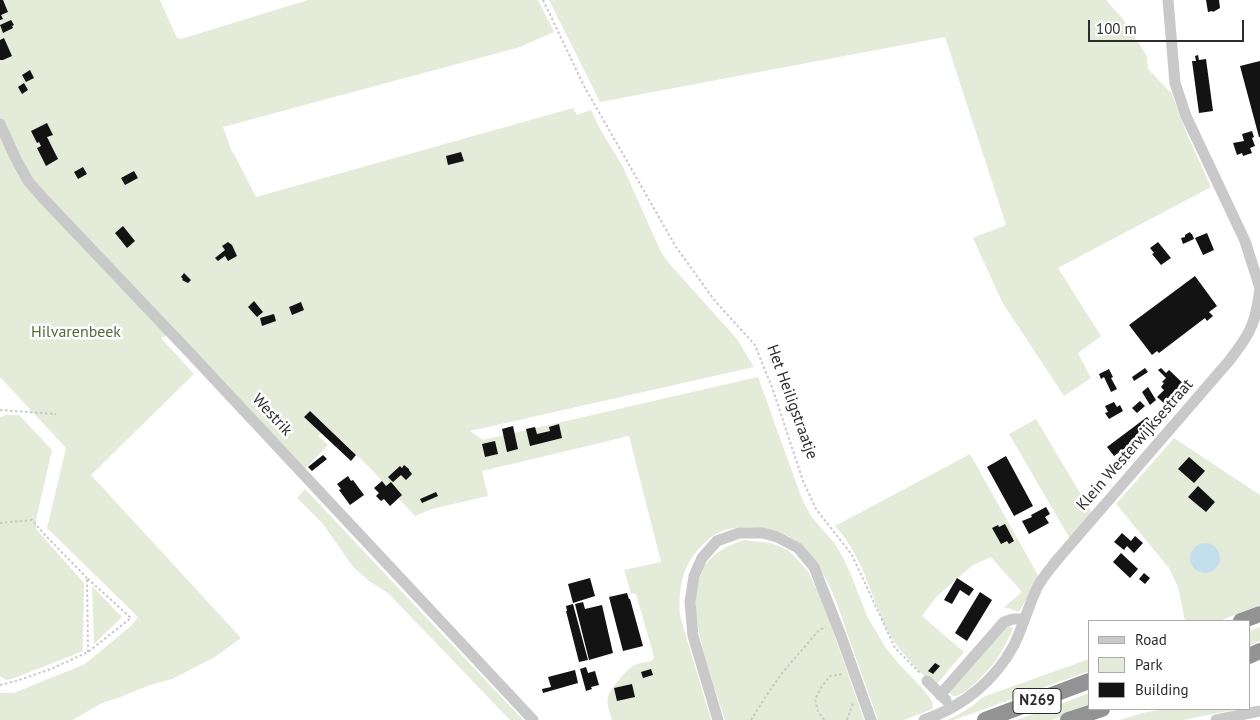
<!DOCTYPE html>
<style>
body{margin:0}
#map{position:relative;width:1260px;height:720px;overflow:hidden;background:#fff;font-family:"PT Sans",sans-serif}
canvas{display:block}
.legend{position:absolute;left:1088px;top:620px;width:162px;height:90px;box-sizing:border-box;background:#fff;border:1px solid #ababab;margin:0;padding:6px 9px;list-style:none;font-size:15px;color:#2c2c2c}
.legend li{display:flex;align-items:center;gap:10px;height:25px}
.legend b{width:25px;border:1px solid #ababab}
.scale{position:absolute;left:1088px;top:20px;width:156px;height:22px;box-sizing:border-box;border:2px solid #2c2c2c;border-top:0;padding-left:6px;font-size:15px;line-height:18px;white-space:nowrap;color:#2c2c2c;-webkit-text-stroke:4px #fff;paint-order:stroke}
</style>
<div id="map">
<canvas width="1260" height="720"></canvas>
<ul class="legend">
<li><b style="height:6px;background:#c9c9c9"></b>Road</li>
<li><b style="height:14px;background:#e4ebd8"></b>Park</li>
<li><b style="height:14px;background:#131313"></b>Building</li>
</ul>
<div class="scale">100 m</div>
</div>
<script>
const c = document.querySelector('canvas').getContext('2d');
c.lineJoin = 'round';
function fillPath(path, color) {
  c.fillStyle = color;
  c.fill(path, 'evenodd');
}
function strokePath(path, color, width, dash) {
  c.strokeStyle = color;
  c.lineWidth = width;
  c.lineCap = dash ? 'butt' : 'round';
  c.setLineDash(dash || []);
  c.stroke(path);
}
function label(font, color, halo, rows, align = 'center') {
  c.font = font + ' "PT Sans",sans-serif';
  c.lineWidth = 5;
  c.setLineDash([]);
  c.textBaseline = 'middle';
  c.strokeStyle = halo;
  c.fillStyle = color;
  for (const [text, x, y, turn = 0] of rows) {
    c.save();
    c.translate(x, y);
    c.rotate((+turn || 0) * Math.PI / 180);
    c.textAlign = isNaN(turn) ? turn : align;
    if (halo) c.strokeText(text, 0, 0);
    c.fillText(text, 0, 0);
    c.restore();
  }
}
const green = new Path2D(`
 M0 0H160L177 38 181 39 308 0H538L554 32 520 47 223 127 232 152 234 154 256 197 573 108 577 115 591 110 600 129 623 167 661 252 667 261 737 339 754 367 470 431 483 440 758 377 802 499 811 516 835 544 843 557 851 575 868 618 876 631 886 648 899 664 923 689 932 701 933 709 904 720H878C869 695 860 669 851 644 838 607 827 564 793 539 782 532 770 530 757 528 742 526 722 528 710 538 684 559 678 583 680 616L711 720H612C610 713 606 704 608 697 610 689 626 670 633 666 639 663 645 662 652 661L654 657 636 594 631 593 624 570 661 562 629 436 482 471 488 496 432 509 415 516 369 467 327 427 318 436 328 445 305 469 175 331 161 338 194 374 91 475 241 638 215 657 172 679 150 685 118 698 102 703 73 720H0V693H14L85 664 132 625 138 617 47 528 66 448 0 377Z
 M549 0H1106L1122 18 1147 56 1148 69 1172 94 1186 132 1211 187 1058 268 1101 336 1078 353 1091 378 1064 396 1002 302 973 238 1006 225 945 37 600 102Z
 M6 415H19L52 450 36 520V529L84 583 83 651 12 679 6 680 0 676V417Z
 M1036 419 1092 513 1070 539 1009 434Z
 M1174 438 1260 495V605L1219 621H1185L1178 587 1169 568 1116 504ZM1216 548C1221 556 1221 563 1214 570L1195 569 1192 564 1191 559Z
 M970 454 1039 577 1019 612C1014 611 1008 607 1003 608L1022 592 991 557 973 565 936 597 922 616 964 652 936 685H933C917 668 900 653 888 632 884 626 882 618 879 611 867 582 857 549 835 526Z
 M305 489 523 720H510L388 593 369 581 354 568 323 524 297 498Z
 M744 540 771 543 788 550 808 571 824 605 864 720H725C714 684 689 622 697 585 698 582 700 578 701 575 703 571 703 567 706 564 716 551 729 545 744 540Z
 M92 586 122 617 94 644Z
 M1004 624 1013 628 1012 631C1007 641 1003 650 997 659 991 668 965 696 955 696 951 696 952 695 949 692Z
 M1260 627V641L1249 646V631Z
 M1089 659V671L954 720H947C960 714 972 707 983 697Z
 M1089 693V706L1052 720H1016L1043 711Z
 M1163 709H1238L1183 720H1120L1142 713Z`);
const water = new Path2D(`
 M1190 558a15 15 0 1 1 30 0a15 15 0 1 1-30 0Z`);
const building = new Path2D(`
 M0 0H3L8 12 1 15 3 19 0 20Z
 M1206 0H1219L1220 8 1213 12 1212 11 1208 12Z
 M11 20 14 25 12 26 13 28 3 33 0 25Z
 M4 38 12 56 3 60H0V40Z
 M1198 55 1199 60 1206 59 1213 111 1199 113 1192 61H1196L1195 56Z
 M1260 61V137H1259L1240 66Z
 M30 70 34 78 26 82 22 75Z
 M24 83 28 90 22 94 18 87Z
 M47 123 53 135 47 137 58 159 46 166 37 148 41 146 39 142 37 143 31 131Z
 M1252 131 1254 137 1252 138 1255 146 1250 148 1252 153 1243 156 1242 153 1237 155 1233 143 1244 141 1242 134Z
 M461 152 464 161 448 165 446 156Z
 M83 167 87 174 78 179 74 172Z
 M134 171 138 178 125 185 121 178Z
 M123 226 135 241 127 248 115 233Z
 M1190 232 1191 234H1192L1194 239 1183 244 1181 238 1185 237V235Z
 M1207 233 1214 250 1203 255 1195 238Z
 M228 242 232 245 237 256 228 261 225 256 218 261 215 258 225 250 222 246Z
 M1158 242 1171 258 1161 265 1152 254 1154 253 1150 248Z
 M184 273 191 280 188 283 182 280 183 279 181 277Z
 M1195 276 1217 306 1209 312 1213 316 1207 321 1205 318 1159 353 1157 351 1152 355 1129 325Z
 M254 301 263 312 257 317 248 307Z
 M301 302 304 310 292 315 289 307Z
 M274 314 276 321 262 326 260 318Z
 M1145 368 1148 372 1134 381 1132 377Z
 M1161 368 1166 373 1169 370 1188 388 1176 401 1172 397 1165 404 1157 397 1164 390 1161 387 1164 383 1162 382 1166 378 1158 370Z
 M1109 369 1113 377 1111 378 1117 389 1111 392 1104 377 1101 379 1099 374Z
 M1148 387 1156 400 1150 405 1142 392Z
 M1140 401 1145 406 1137 413 1132 408Z
 M1114 402 1117 407 1120 405 1123 411 1109 419 1105 413 1108 412 1105 406Z
 M310 411 356 455 351 461 304 417Z
 M1147 417 1155 427 1114 456 1107 447Z
 M559 424 562 438 530 446 526 429 535 427 537 434 550 431 549 427Z
 M513 426 518 449 507 452 502 429Z
 M495 441 498 454 485 457 482 444Z
 M323 455 327 459 312 471 308 467Z
 M1006 456 1033 506 1014 516 987 467Z
 M1189 457 1205 471 1194 483 1178 469Z
 M404 465 409 469V470L412 474 406 480 401 475 393 482 388 477 400 466 402 468Z
 M348 476 351 481 353 480 364 495 350 505 339 490 341 489 337 484Z
 M382 481 386 486 391 482 402 495 390 506 384 499 381 501 376 496 379 493 374 488Z
 M1198 486 1215 502 1206 512 1188 497Z
 M436 492 438 496 422 503 420 499Z
 M1046 507 1050 514 1045 517 1049 523 1029 534 1022 521 1032 517 1031 515Z
 M1005 524 1014 541 1009 544 1007 541 1001 544 992 528 998 525 999 527Z
 M1122 533 1131 541 1135 536 1143 543 1134 553 1127 546 1124 550 1114 542Z
 M1121 553 1138 569 1130 578 1113 562Z
 M1144 573 1150 578 1145 584 1139 579Z
 M590 578 595 596 573 603 568 584Z
 M957 578 974 589 969 596 960 590 952 604 944 600Z
 M980 592 992 600 967 641 955 633Z
 M627 593 629 599H630L643 646 623 651 609 597Z
 M583 602 585 609 602 605 613 653 589 660 575 604Z
 M573 604 588 660 579 662 566 611H567L566 606Z
 M935 663 940 666 933 674 928 671Z
 M586 667 588 673 595 671 599 685 591 687 592 689 586 691 580 669Z
 M651 669 653 675 643 678 641 672Z
 M575 670 578 683 543 693 542 689 551 687 548 677Z
 M632 684 635 697 617 701 614 688Z`);
const path = new Path2D(`
 M543 0 584 86 676 247 715 301 755 345 773 390 803 481 816 509 852 555 895 648 920 673
 M0 410 56 414
 M0 523 32 520 45 535 87 578
 M0 685 16 681 51 669 88 652 131 618 87 578 88 652
 M751 720 766 696 783 672 819 630 826 627
 M824 720 818 711 815 699 822 686 830 676 844 674
 M847 720 853 703`);
const minor = new Path2D(`
 M1168 0 1175 83 1186 116 1245 241 1260 288
 M0 124 15 157 28 181 42 197 190 353 533 720
 M927 681 946 700
 M940 695 1004 622 1013 619H1024
 M718 720 693 636 690 602 694 576 702 558 717 541 739 533H763L777 537 798 548 814 567 841 636 871 720
 M924 720C962 707 995 681 1014 645 1023 627 1028 607 1037 588 1042 578 1050 569 1057 560L1229 361C1237 350 1246 340 1251 327 1257 315 1258 301 1260 288
 M1216 720 1260 711`);
const highway = new Path2D(`
 M1241 621 1260 614
 M1249 656 1260 651
 M985 720 1089 681
 M1068 720 1102 709`);
const shields = [
 [1037,701,48]
];
const shieldNames = [
 ["N269",1037,701]
];
const parkNames = [
 ["Hilvarenbeek",76,332]
];
const streetNames = [
 ["Het Heiligstraatje",792,402,70],
 ["Westrik",272,415,47],
 ["Klein Westerwijksestraat",1135,445,-49]
];
fillPath(green, '#e4ebd8');
fillPath(water, '#c3dfec');
fillPath(building, '#131313');
strokePath(path, '#c9c9c9', 2, [2.5, 2.5]);
strokePath(minor, '#c9c9c9', 11);
strokePath(highway, '#939393', 16);
for (const [x, y, w] of shields) {
  const box = new Path2D();
  box.roundRect(x - w / 2, y - 12.5, w, 25, 4);
  c.fillStyle = '#fff';
  c.fill(box);
  strokePath(box, '#2c2c2c', 1);
}
label('bold 15px', '#2c2c2c', null, shieldNames);
label('16px', '#536938', '#fff', parkNames);
label('16px', '#2c2c2c', '#fff', streetNames);
</script>
